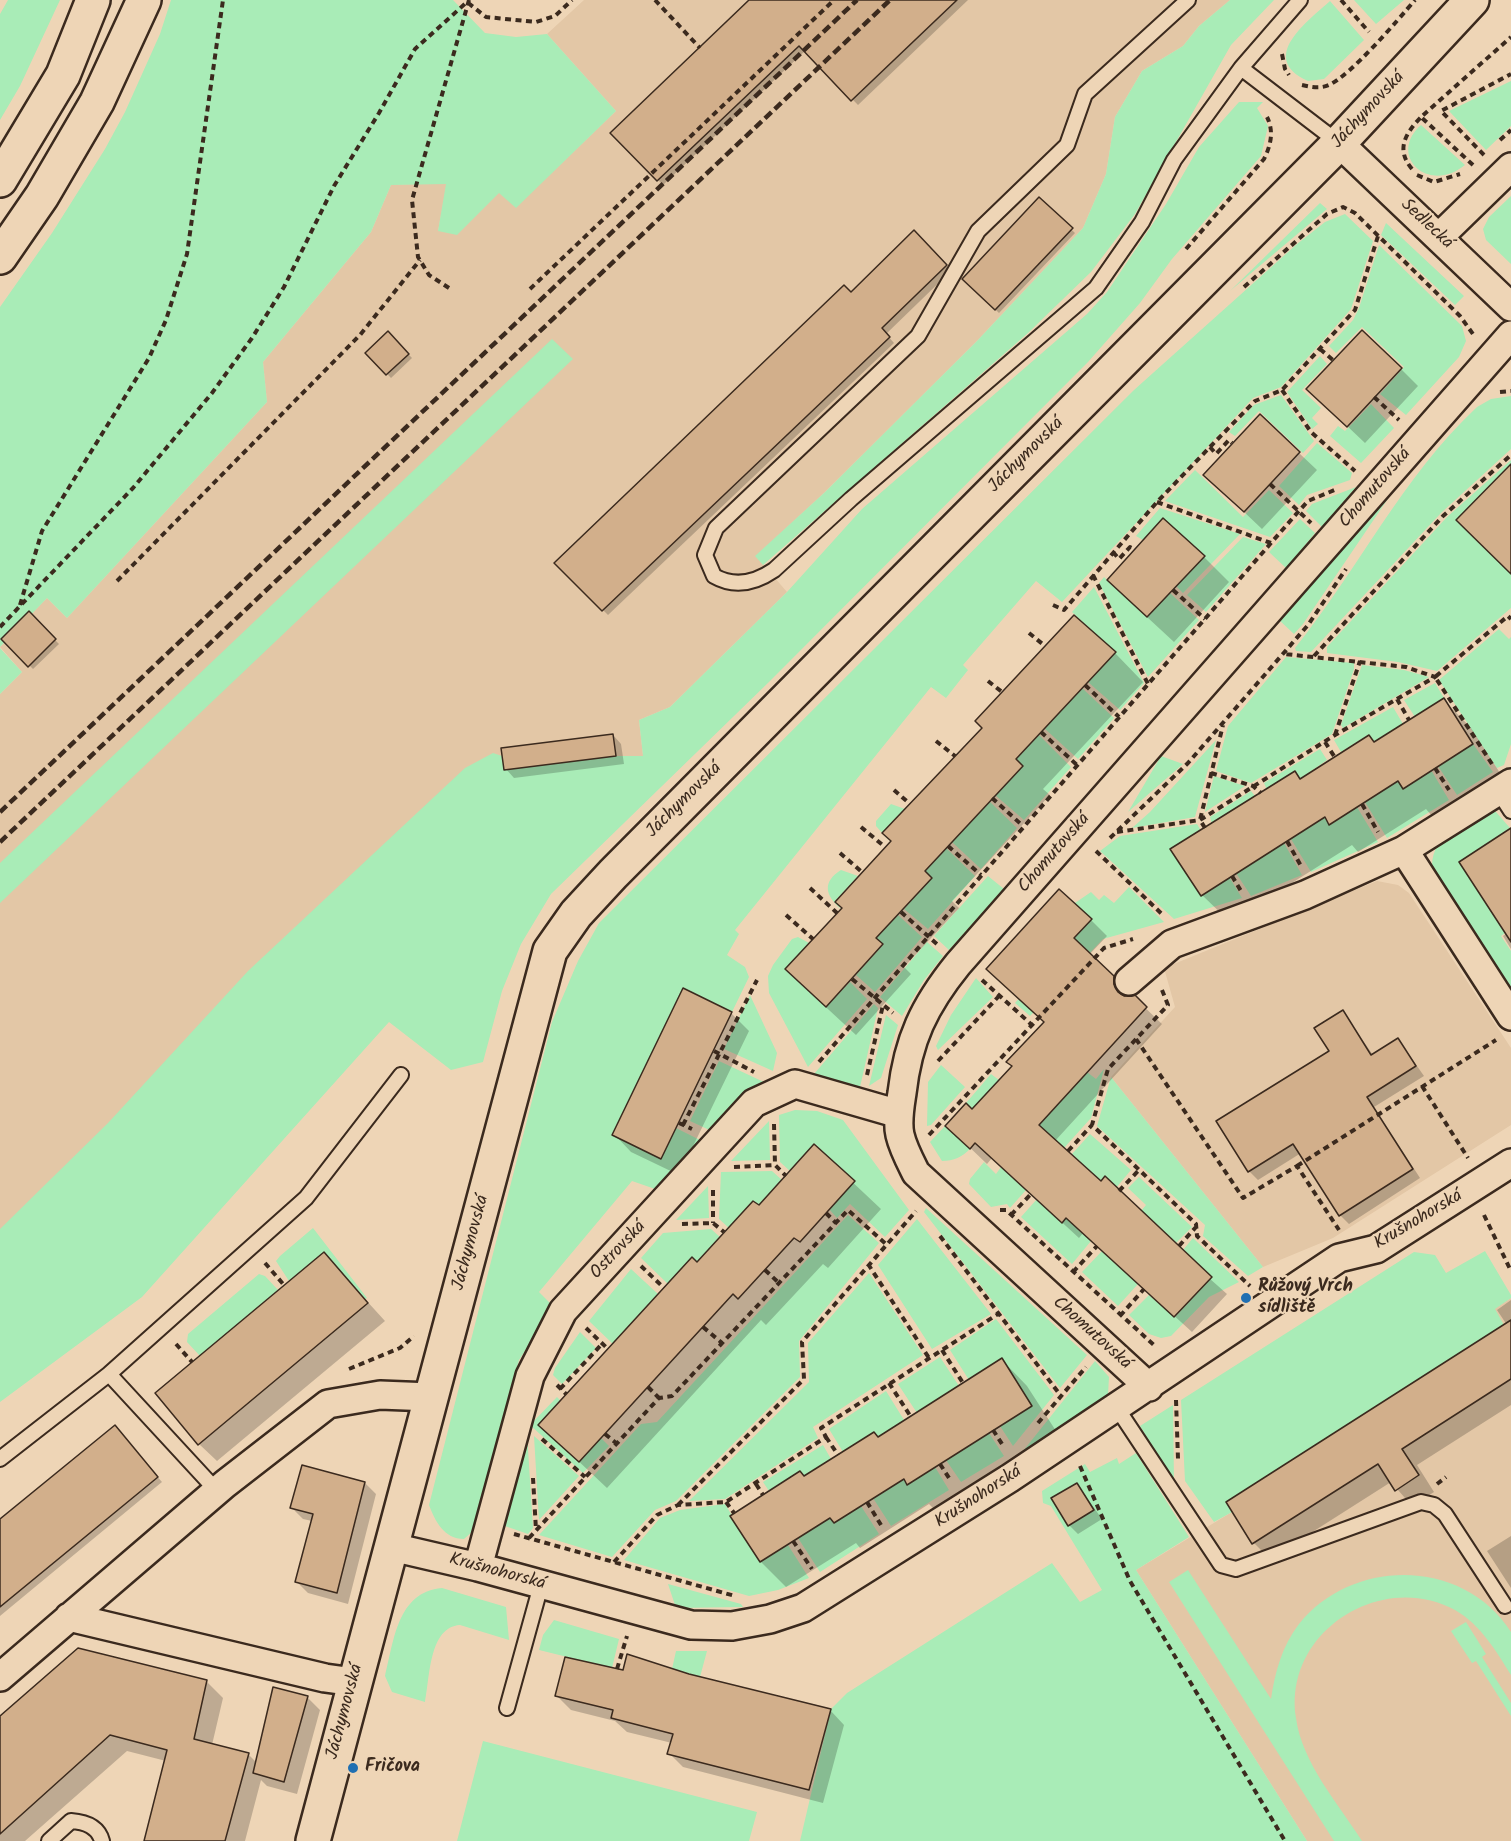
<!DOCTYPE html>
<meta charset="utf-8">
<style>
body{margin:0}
canvas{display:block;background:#eed5b6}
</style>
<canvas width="1511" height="1841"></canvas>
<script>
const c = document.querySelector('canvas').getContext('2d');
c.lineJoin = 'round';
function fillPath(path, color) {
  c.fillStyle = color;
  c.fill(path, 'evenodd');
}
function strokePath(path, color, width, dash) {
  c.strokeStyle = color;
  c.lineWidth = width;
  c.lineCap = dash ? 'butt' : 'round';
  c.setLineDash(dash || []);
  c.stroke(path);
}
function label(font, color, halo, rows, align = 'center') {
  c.font = font + ' Kalam,sans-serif';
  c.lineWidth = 4.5;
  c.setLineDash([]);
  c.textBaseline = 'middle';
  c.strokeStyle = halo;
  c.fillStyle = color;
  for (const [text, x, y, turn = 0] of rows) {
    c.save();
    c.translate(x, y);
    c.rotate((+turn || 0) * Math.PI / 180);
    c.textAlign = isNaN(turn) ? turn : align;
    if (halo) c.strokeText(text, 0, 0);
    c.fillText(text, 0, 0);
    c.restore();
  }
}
const built = new Path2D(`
 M584 0H1230L1199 26 1183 46 1142 71 1115 117 1106 174 1083 228 976 342 824 493 756 556 787 592 670 707 639 720 643 756 0 1247V694L22 672 0 647 47 598 67 618 267 402 263 362 371 232 391 185 447 183 438 231 499 192 516 207 616 111 547 34Z
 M1377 881 1398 885 1409 893 1511 1048V1125L1333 1238 1263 1267 1111 1077 1175 1007 1164 968Z
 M1511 1298V1841H1307L1136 1570 1232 1512 1226 1502 1504 1325 1494 1309Z`);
const green = new Path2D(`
 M8 0H60L20 86 0 120V14Z
 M171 0H453L485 33 516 37 547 34 616 111 516 208 499 193 457 235 438 231 446 184 391 185 371 232 263 362 267 402 67 618 47 598 0 647V307L52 233 105 149 125 112 160 34Z
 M1230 0H1274L1231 45 1135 214 1091 272 1028 333 763 565 755 556 824 493 976 342 1083 228 1106 174 1115 117 1142 71 1183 46 1199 26Z
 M1354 0H1404L1376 24Z
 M1330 1 1364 40 1324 79 1308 81C1257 58 1308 21 1330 1Z
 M1511 81V126L1486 150 1449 111Z
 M1239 102H1263L1257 108 1268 126 1261 156 1172 259 1140 303 1088 362 770 681 551 894 521 944 502 991 483 1062 451 1070 389 1022 142 1297 0 1402V1229L108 1123 248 971 465 768 493 753 532 766 616 756H643L639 720 670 707 787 592 862 509 1087 314 1107 292 1166 204 1199 147Z
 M1421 125 1465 165C1428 195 1387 155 1421 125Z
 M1511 196V264L1486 240 1483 229 1489 217Z
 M1320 203 1327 209 1230 291Z
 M1345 214 1373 241 1351 309 1344 317 1281 387 1253 398 1062 602 1036 581 963 665 968 670 946 698 931 687 735 930 739 934 727 955 745 967 749 977 732 1012 683 989 612 1135 661 1159 676 1128 710 1145 658 1190 632 1181 539 1292 554 1307 519 1360 473 1531 464 1539C444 1539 435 1521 429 1505L552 1022 578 961 599 923 1134 390 1297 244 1325 222Z
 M1386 223 1464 296 1455 305 1381 235Z
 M1379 245 1462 326 1466 341 1459 357 1406 415 1380 394 1404 367 1362 327 1336 353 1329 346 1353 320 1359 308Z
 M552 339 573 359 0 903V863Z
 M1320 356 1327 364 1302 390 1321 408 1312 418 1318 424 1312 429 1287 392Z
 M1281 395 1314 441 1303 453 1259 411 1235 436 1229 432 1254 405Z
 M1511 396V449L1441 513 1311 652 1296 651 1295 648C1358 570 1402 477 1477 407L1491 399Z
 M1371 404 1394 428 1361 463 1330 436 1338 426 1345 431Z
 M1317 443 1352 473 1350 480 1307 495 1299 505 1279 486Z
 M1511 460V482L1502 473 1456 520 1511 574V608L1437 671 1398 662 1327 653V647L1447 517Z
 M1195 470 1243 517 1269 490 1293 513 1270 537 1165 501Z
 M1400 481 1303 624 1294 634 1278 619Z
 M1356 487 1322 527 1306 511 1312 504Z
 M1160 508 1240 534 1183 593 1176 586 1204 555 1163 518 1143 540 1136 536Z
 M1300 519 1315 533 1286 568 1269 552Z
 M1243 537 1266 544 1206 612 1187 595Z
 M1104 577 1147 617 1170 593 1199 620 1148 677 1099 583Z
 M1094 587 1144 683 1120 710 1088 682 1115 652 1072 612Z
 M1499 629 1509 639 1511 637V744L1504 765 1497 768 1439 680Z
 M0 648 22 672 0 694Z
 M1286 657 1354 663V669L1332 734 1251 783 1216 771 1228 726Z
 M1362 665 1404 670 1429 677 1343 728 1341 725Z
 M1435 683 1444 698 1415 717 1404 700Z
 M1082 688 1114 718 1078 759 1044 728Z
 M1393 707 1403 724 1374 742 1368 735 1341 752 1334 740Z
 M1039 735 1071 767 1024 820 995 795 1023 766 1016 759Z
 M1216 740 1195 817 1132 828 1150 812Z
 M1473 744 1493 772 1457 795 1438 766Z
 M1320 749 1327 760 1300 779 1295 771 1267 790 1264 783Z
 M1161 756 1183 764 1128 812Z
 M1431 770 1449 800 1387 838 1365 802 1398 781 1404 789Z
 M1214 776 1245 786 1205 812Z
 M1251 791 1255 796 1212 824 1210 817Z
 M989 801 1017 828 981 869 952 842Z
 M891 804 905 809 883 833 890 842 876 826V821Z
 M1357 807 1378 842 1311 872 1291 839 1325 817 1330 825Z
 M1483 809 1496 812 1510 828 1459 862 1505 933 1501 936 1511 951V995L1434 878C1424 841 1457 826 1483 809Z
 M1197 824 1242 898 1174 919 1100 851 1120 836Z
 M1284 843 1302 875 1251 896 1236 873Z
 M946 848 975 876 928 929 904 909 932 878 924 872Z
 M841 870 858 876 835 901 841 909C825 895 822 882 841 870Z
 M988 876 1004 889 949 950 934 936Z
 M1129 887 1164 922 1103 939 1030 1016 1015 1003 1091 919 1075 903 1091 892 1099 900 1104 895 1114 903Z
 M898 915 922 937 875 992 856 975 883 945 876 938Z
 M798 937 809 943 786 969 826 1007 850 982 867 999 808 1067 769 993 768 976 773 965 792 939Z
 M927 942 943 956 924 980 902 1016 880 997Z
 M976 978 993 997 938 1050 936 1046 951 1015Z
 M750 995 777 1053 773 1071 724 1049Z
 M874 1004 878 1008 860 1087 837 1086 814 1074Z
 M886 1015 898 1025 881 1078 869 1086Z
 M719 1061 766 1083 718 1134 690 1121Z
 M941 1065 965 1087 931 1125 927 1126 928 1082Z
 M1104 1069 1091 1118 1064 1148 1039 1125 1087 1072 1096 1079Z
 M991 1074 999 1080 972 1109 966 1103Z
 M1111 1077 1263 1267 1248 1276 1203 1236 1205 1225 1097 1126Z
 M795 1110 817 1111 843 1120 909 1210 885 1237 850 1204 837 1218 829 1209 854 1182 815 1144 790 1171 780 1162 779 1115Z
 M769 1121 770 1160 731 1161Z
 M945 1126 970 1149C962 1157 954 1161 942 1161L930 1142Z
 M1090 1134 1131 1170 1116 1188 1105 1176 1101 1181 1072 1154Z
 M984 1162 996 1174 1001 1167 1026 1190 1010 1208 1007 1204 991 1207 969 1184 970 1179Z
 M772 1171 782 1180 759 1205 753 1201 729 1228 719 1219 721 1172Z
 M1139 1177 1192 1227 1176 1243 1141 1211 1146 1205 1128 1188Z
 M708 1186 709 1218 676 1220Z
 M1037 1199 1062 1222 1066 1218 1091 1241 1072 1264 1021 1217Z
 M926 1208 1087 1355 1060 1388 924 1212Z
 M848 1215 879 1243 799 1341 800 1377 676 1501 655 1510 612 1557 539 1535 641 1424 657 1422Z
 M917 1219 991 1314 932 1349 878 1265Z
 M313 1228 367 1298 365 1299 324 1252 289 1281 276 1261 280 1256Z
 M711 1229 720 1237 697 1262 692 1258 668 1284 641 1258 663 1233Z
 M1193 1238 1239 1282 1209 1297 1171 1336 1161 1338 1149 1334 1129 1315 1149 1295 1175 1317 1212 1277 1183 1250Z
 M1102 1251 1138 1284 1118 1306 1082 1272Z
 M1485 1251 1511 1295V1298L1495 1309 1504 1325 1226 1502 1232 1512 1214 1522 1185 1481 1181 1400 1414 1252 1435 1255 1446 1273Z
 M631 1269 658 1294 613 1344 589 1321Z
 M869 1273 923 1355 813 1427 818 1438 725 1499 689 1501 809 1382 808 1343Z
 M259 1274 265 1276 278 1290 200 1356 187 1342 188 1334Z
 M996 1319 1054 1395 1013 1446 1000 1426 1032 1405 1002 1359 969 1380 950 1350Z
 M580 1332 596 1348 562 1384 553 1375 555 1368Z
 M940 1357 959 1386 917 1413 898 1384Z
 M1095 1361 1109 1377 1108 1395 1102 1403 1019 1456Z
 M886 1391 904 1420 878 1437 874 1432 843 1452 829 1429Z
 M557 1397 561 1401 538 1425 579 1462 601 1438 609 1446 583 1473 530 1425Z
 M1173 1405 1174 1483 1140 1426Z
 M527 1433 533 1528 528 1534 502 1525Z
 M989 1433 1004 1456 961 1482 946 1460Z
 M534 1436 579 1476 539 1520Z
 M823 1445 831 1459 804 1476 800 1471 769 1491 763 1482Z
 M1136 1453 1189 1537 1136 1570 1307 1841H800L831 1709 847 1693 1052 1563 1080 1602 1102 1590 1051 1506 1043 1503 1042 1491 1085 1464 1090 1472 1117 1458 1119 1464Z
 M935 1467 949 1490 891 1526 873 1498 904 1479Z
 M725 1504 760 1562 788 1545 809 1578 778 1590 749 1596 624 1560 660 1518 680 1510Z
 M861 1506 879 1534 820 1572 798 1538 830 1518 834 1523Z
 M1188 1570 1271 1699C1275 1672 1282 1646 1299 1624 1353 1557 1464 1558 1511 1632V1675C1496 1651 1481 1625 1455 1610 1381 1570 1283 1632 1296 1718 1302 1763 1338 1803 1362 1841H1334L1169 1582Z
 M668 1584 741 1604 743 1607 676 1608Z
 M442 1588 506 1607 509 1640 460 1625C429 1627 430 1677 425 1702L392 1692 385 1676C394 1641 397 1592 442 1588Z
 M554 1620 619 1639 612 1668 539 1650 543 1635Z
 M1466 1622 1486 1654 1482 1657 1511 1703V1716L1476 1661 1472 1663 1451 1631Z
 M676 1651H707L700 1677 672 1669Z
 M483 1741 757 1812 749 1841H457Z`);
const shadow = new Path2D(`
 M750 0H968L858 105 805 51 663 185 612 134Z
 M1040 200 1075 233 999 313 964 279Z
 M914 232 951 271 886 334 894 343 608 615 556 563 851 294Z
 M388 333 412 358 391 378 367 353Z
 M1401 369 1418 386 1365 443 1326 406Z
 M1299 453 1317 470 1262 529 1223 492Z
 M1204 557 1229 582 1174 642 1134 605Z
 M29 614 59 644 33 669 3 639Z
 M1115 653 1143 682 1043 789 1050 795 952 901 959 908 904 967 911 974 856 1035 816 998 844 908 893 841 984 728Z
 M1444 700 1471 728 1500 773 1432 816 1426 809 1358 852 1352 845 1230 922 1202 895 1295 773 1301 780 1368 736 1375 743Z
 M613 735 621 744 624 764 514 778 506 769Z
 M1511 839V949L1503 936 1507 933Z
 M1091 920 1107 936 1089 955 1130 994V997H1134L1162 1024 1055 1141 1227 1294 1192 1332 1083 1233 1079 1238 992 1158 987 1164 964 1142 972 1111 1013 1066 1045 1023 1004 985Z
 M684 990 732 1014 749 1031 679 1175 631 1152 614 1134Z
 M1343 1012 1373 1055 1398 1039 1424 1076 1374 1107 1420 1178 1349 1224 1340 1215 1301 1153 1258 1180 1249 1171 1218 1122 1331 1051Z
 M814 1146 881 1209 828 1268 823 1264 766 1325 761 1320 607 1488 540 1425 697 1264 759 1207Z
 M324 1254 385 1321 217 1461 199 1444Z
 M1511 1300V1405L1417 1465 1434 1492 1412 1506 1391 1482 1270 1559 1254 1543 1228 1503 1507 1325 1497 1310Z
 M1002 1360 1027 1386 1056 1431 934 1509 929 1504 860 1548 856 1543 786 1587 761 1562 732 1516 879 1438Z
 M119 1432 162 1482 0 1616V1521Z
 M365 1483 376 1494 348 1604 308 1593 297 1582 312 1521 303 1519 292 1508Z
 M1077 1484 1102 1519 1078 1534 1069 1525Z
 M1511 1536V1588L1487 1551Z
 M624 1672 830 1710 844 1725 823 1803 683 1767 669 1753 672 1743 627 1732 615 1721 571 1710 557 1696Z
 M207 1682 223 1698 212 1745 248 1754 257 1763 307 1697 320 1710 297 1794 267 1786 261 1780 245 1841H145L166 1761 127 1751 25 1841H0V1719Z`);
const building = new Path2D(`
 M749 0H957L851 101 799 46 657 181 610 133Z
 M1039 197 1073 228 995 310 962 279Z
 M914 230 947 265 882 328 890 337 602 611 554 563 844 285 851 292Z
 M1362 330 1402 368 1347 427 1306 389Z
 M388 331 409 354 386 375 365 353Z
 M1260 414 1300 452 1244 512 1203 475Z
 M1511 464V574L1456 520Z
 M1163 518 1205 556 1147 617 1107 580Z
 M29 611 56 639 28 667 1 639Z
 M1074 615 1116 652 1016 759 1023 766 925 871 932 878 876 938 883 944 826 1007 785 969 842 908 835 902 891 841 882 833 982 728 975 721Z
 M1444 698 1473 744 1403 789 1398 781 1329 825 1325 817 1201 896 1170 849 1295 771 1300 779 1369 735 1374 742Z
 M613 734 616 756 504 770 501 748Z
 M1511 828V942L1459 862Z
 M1059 889 1092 919 1074 938 1114 976V984L1118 992 1124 996 1135 995 1147 1007 1039 1125 1101 1181 1105 1176 1212 1277 1174 1317 1066 1218 1062 1223 975 1143 970 1149 945 1126 966 1103 972 1109 1012 1066 1006 1062 1044 1022 986 969Z
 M683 988 732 1012 661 1159 612 1135Z
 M1343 1010 1371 1055 1398 1038 1416 1066 1367 1097 1413 1169 1339 1216 1293 1144 1248 1172 1216 1121 1329 1051 1314 1028Z
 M814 1144 855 1181 800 1242 794 1238 738 1299 733 1294 579 1462 538 1425 692 1257 697 1262 753 1201 759 1205Z
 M324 1252 368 1303 198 1445 155 1393Z
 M1511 1320V1379L1402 1449 1419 1475 1395 1491 1378 1464 1252 1544 1226 1502Z
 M1002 1358 1032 1406 907 1485 904 1479 834 1523 830 1518 760 1562 730 1516 800 1471 804 1476 874 1432 878 1437Z
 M115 1425 158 1477 0 1607V1519Z
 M302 1465 365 1482 337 1593 295 1582 313 1514 290 1508Z
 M1077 1483 1094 1510 1068 1526 1051 1498Z
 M78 1648 207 1680 194 1739 249 1753 225 1841H144L167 1750 110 1735 0 1834V1716Z
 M627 1654 689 1674 831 1709 809 1790 667 1754 673 1734 611 1718 613 1710 555 1696 565 1657 623 1670Z
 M273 1687 308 1696 284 1782 253 1773Z`);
const path = new Path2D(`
 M655 0 700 48
 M1341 0 1369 32
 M1282 54 1285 69 1289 75
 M1302 85C1311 87 1320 89 1329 85 1352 74 1397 21 1415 0
 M1500 140 1511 130
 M1484 155 1441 111 1511 74
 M1473 165 1421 117 1511 37
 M1412 169C1395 149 1406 133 1421 117
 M1417 175 1434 182 1460 174
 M1186 249 1264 159C1271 145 1274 131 1267 117
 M1244 287 1327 214 1343 207 1355 213 1460 316 1473 334
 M449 288 429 275 418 257 412 200 469 0
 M530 289 834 0
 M1320 349 1333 360
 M1282 390 1311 432 1355 471
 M1500 392 1511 391
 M1374 397 1399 420
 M1210 447 1216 454 1229 440 1232 443
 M1270 484 1311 523
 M1157 502 1271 543
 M1113 552 1119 559 1130 547 1134 549
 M1093 575 1148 684
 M117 581 360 335 420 260
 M1173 590 1205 619
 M20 605 42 531 149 358 166 320 187 254 223 0
 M1053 605 1064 610 1157 502 1210 447 1255 401 1282 390 1355 310 1378 236
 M0 627 133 488 212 393 252 338 284 287 334 186 379 113 415 49 467 2 486 17 536 22 555 16 572 0
 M1029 633 1045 646
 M1314 656 1443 516 1511 455
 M988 681 1002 692
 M1085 685 1119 717
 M1397 699 1409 720
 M1041 732 1077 765
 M1335 735 1360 661
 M936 741 955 756
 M1325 742 1334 756
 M1492 764 1435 677 1508 616 1511 619
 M1435 768 1449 790
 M1211 773 1253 786 1261 793
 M894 790 910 804
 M992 798 1023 826
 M1362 804 1378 832
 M861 827 885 847
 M1205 828 1200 820 1223 725
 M1117 832 1200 820 1335 735 1435 677 1406 667 1285 654
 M1110 838 1188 763 1308 625 1346 569
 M1287 841 1301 866
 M948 846 981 875
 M1096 851 1164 916
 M840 853 862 872
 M1232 876 1241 891
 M810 888 837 913
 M901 912 938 945
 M786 915 813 939
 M852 979 893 1013
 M982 980 1032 1025
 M1162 990 1168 1005 1108 1069 1092 1125 1196 1224 1197 1236 1250 1286
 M1136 1039 1243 1198 1297 1166 1339 1230
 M714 1051 754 1072
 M938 1061 999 996
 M819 1062 1298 512 1308 501 1337 489
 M867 1075 883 1005
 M1422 1086 1468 1158
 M679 1123 692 1129
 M774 1124 775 1165
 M683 1125 757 980
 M929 1135 1104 948 1133 939
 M1068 1151 1092 1125
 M1297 1166 1496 1040
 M734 1167 775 1165 786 1176
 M713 1190V1223
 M1119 1191 1139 1170
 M1000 1210H1006L1155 1346
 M826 1213 836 1223
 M1011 1215 1031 1194
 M1484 1215 1511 1271
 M682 1224 713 1223 724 1232
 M940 1236 1061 1396
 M1179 1246 1196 1227
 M265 1263 284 1285
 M868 1264 929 1358
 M641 1266 664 1288
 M765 1270 779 1283
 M1073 1272 1097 1246
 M1120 1316 1144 1289
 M703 1327 722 1343
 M586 1328 608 1349
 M176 1344 192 1362
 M942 1350 963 1383
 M349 1369 400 1348 414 1336
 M889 1383 911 1417
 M557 1385 566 1394
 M648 1387 659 1398
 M560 1389 602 1344
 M1176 1400 1178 1459
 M1038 1423 1086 1367
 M993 1430 1004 1447
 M605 1434 616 1443
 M826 1437 838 1455
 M542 1439 585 1477
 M940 1464 951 1481
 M1080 1466 1130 1581 1285 1841
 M533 1478 536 1530
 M756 1484 763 1495
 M1437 1484 1446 1477
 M726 1502 734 1513
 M867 1502 881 1525
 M678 1505 804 1379 802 1342 916 1211
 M514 1534 735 1596
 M529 1538 659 1398 672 1396 848 1210 886 1244
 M793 1541 812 1569
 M614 1562 657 1515 678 1505 726 1502 826 1437 821 1428 998 1314
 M617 1669 627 1636`);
const lane = new Path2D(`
 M1188 0 1085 94 1067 145 978 231 918 336 716 528 705 555 714 576C735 588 755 583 774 570L851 499 1096 288 1142 222 1174 160 1241 68 1339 143
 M1241 68 1300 0
 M1498 791 1511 811
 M109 1374 306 1198 401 1075
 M1117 1408 1221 1565 1236 1569 1421 1502 1434 1505 1445 1514 1505 1606
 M0 1459 109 1374 217 1491
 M507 1708 541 1585
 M49 1841 71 1821C85 1822 98 1826 102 1841`);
const street = new Path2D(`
 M1339 143 1511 307
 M1439 237 1511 167
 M1404 850 1511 1016
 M1129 981 1172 944 1305 895 1404 850 1511 783
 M1149 1387 916 1173C910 1161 903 1148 900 1135 897 1122 900 1106 902 1093 908 1040 924 1006 958 964L1511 335
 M392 1547 478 1567 691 1625 732 1626 770 1619 803 1608 1010 1478 1339 1258 1376 1249 1511 1163
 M478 1567 530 1376 563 1311 754 1103 795 1084 899 1114
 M69 1617 325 1678 354 1682
 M0 1677 225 1484 328 1404 380 1395 431 1397`);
const secondary = new Path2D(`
 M313 1841 550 951 576 914 613 874 1339 143 1472 0`);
const highway = new Path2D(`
 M0 180 63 75 93 0
 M0 257 42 196 97 102 144 0`);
const rail = new Path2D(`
 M0 812 857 0
 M0 842 890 0`);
const markers = [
 [1246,1298,6,"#1f6fb2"],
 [353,1768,6,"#1f6fb2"]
];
const streetNames = [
 ["Jáchymovská",1369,111,-47],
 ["Sedlecká",1426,225,43],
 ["Jáchymovská",1027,456,-45],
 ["Chomutovská",1376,489,-49],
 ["Jáchymovská",685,801,-45],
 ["Chomutovská",1055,854,-49],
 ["Krušnohorská",1419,1221,-31],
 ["Jáchymovská",472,1243,-75],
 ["Ostrovská",619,1251,-47],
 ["Chomutovská",1091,1334,42],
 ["Krušnohorská",979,1498,-33],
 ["Krušnohorská",497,1573,15],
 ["Jáchymovská",346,1712,-75]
];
const poiNames = [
 ["Růžový Vrch",1258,1288],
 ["sídliště",1258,1309],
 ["Fričova",365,1768]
];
fillPath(built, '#e3c7a6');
fillPath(green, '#a9ecb7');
fillPath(shadow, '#0003');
fillPath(building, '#d2af8b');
strokePath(building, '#3b2a1e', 1.5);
strokePath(lane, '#3b2a1e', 18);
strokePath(street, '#3b2a1e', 32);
strokePath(secondary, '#3b2a1e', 38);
strokePath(highway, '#3b2a1e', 38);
strokePath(path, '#3b2a1e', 4, [6, 4.5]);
strokePath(lane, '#eed5b6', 14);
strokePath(street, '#eed5b6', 27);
strokePath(secondary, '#eed5b6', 33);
strokePath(highway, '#eed5b6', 33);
strokePath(rail, '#3b2a1e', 4.5, [9, 4.5]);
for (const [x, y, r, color] of markers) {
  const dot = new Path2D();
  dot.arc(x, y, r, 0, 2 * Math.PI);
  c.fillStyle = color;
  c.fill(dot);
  strokePath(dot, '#eed5b6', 2);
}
label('18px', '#3b2a1e', '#eed5b6', streetNames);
label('bold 18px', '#3b2a1e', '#eed5b6', poiNames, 'left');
</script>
